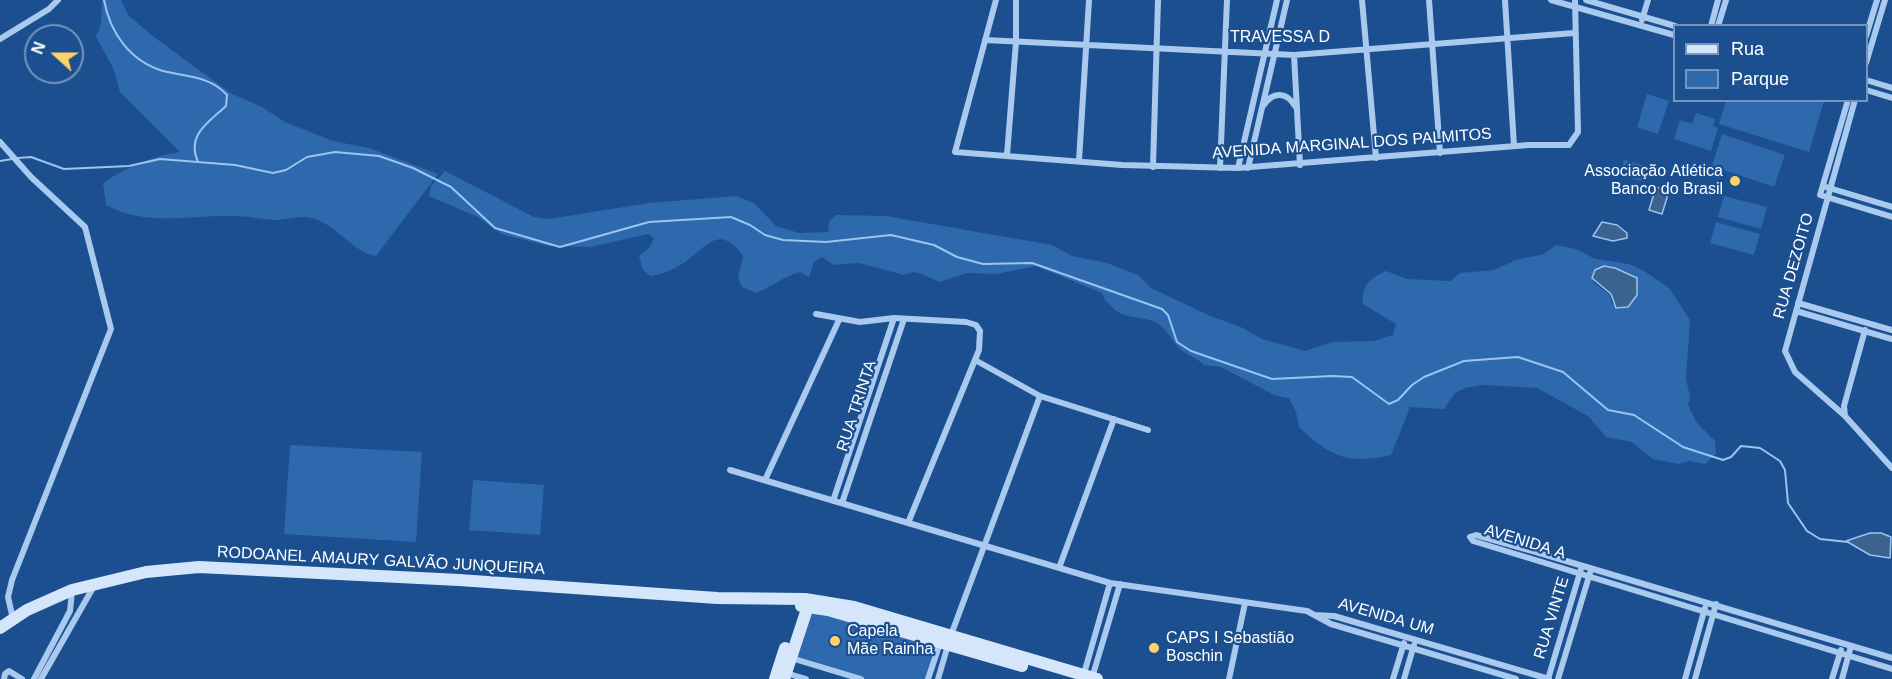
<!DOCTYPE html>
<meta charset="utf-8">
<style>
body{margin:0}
#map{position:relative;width:1892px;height:679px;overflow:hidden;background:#1b4f8f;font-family:Helvetica,sans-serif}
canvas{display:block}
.legend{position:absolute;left:1673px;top:24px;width:195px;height:78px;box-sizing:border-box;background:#1b4f8f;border:2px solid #7695bc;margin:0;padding:8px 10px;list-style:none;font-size:18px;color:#fff}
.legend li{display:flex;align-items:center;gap:12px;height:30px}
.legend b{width:30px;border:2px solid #7695bc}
.north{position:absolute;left:24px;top:24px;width:60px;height:60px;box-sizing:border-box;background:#1b4f8f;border:2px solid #7695bc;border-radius:50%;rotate:291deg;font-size:16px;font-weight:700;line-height:24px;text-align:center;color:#fff}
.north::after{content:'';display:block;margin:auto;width:21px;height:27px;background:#ffd166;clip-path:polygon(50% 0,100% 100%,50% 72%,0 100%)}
</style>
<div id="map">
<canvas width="1892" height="679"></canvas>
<ul class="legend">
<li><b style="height:8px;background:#d6e6fa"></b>Rua</li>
<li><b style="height:16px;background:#2e69ad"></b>Parque</li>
</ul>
<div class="north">N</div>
</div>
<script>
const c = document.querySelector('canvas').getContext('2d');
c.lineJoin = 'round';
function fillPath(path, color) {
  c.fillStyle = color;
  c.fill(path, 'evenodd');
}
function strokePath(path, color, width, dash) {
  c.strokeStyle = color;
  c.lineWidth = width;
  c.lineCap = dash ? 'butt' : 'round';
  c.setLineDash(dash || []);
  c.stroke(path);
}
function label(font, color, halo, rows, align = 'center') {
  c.font = font + ' Helvetica,sans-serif';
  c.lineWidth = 4.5;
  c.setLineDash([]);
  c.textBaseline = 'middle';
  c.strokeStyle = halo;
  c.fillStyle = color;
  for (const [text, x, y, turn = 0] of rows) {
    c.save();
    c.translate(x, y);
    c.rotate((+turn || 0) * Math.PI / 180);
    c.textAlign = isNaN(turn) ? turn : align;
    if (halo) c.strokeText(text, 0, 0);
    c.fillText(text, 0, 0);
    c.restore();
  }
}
const green = new Path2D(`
 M102 0H121L128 15 154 37 232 94 262 107 285 122 333 141 369 148 438 174 376 256C349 251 334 219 305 217 296 217 286 219 277 220 261 220 244 215 227 216 185 216 145 226 106 205L103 183C126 167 153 156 180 152L120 92 114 70 96 37 101 24Z
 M1647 94 1669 101 1658 134 1637 127Z
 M1726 101 1824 100V101L1809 152 1719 124Z
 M1696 113 1715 119 1713 126 1718 128 1711 151 1674 139 1680 120 1692 124Z
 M1722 134 1785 155 1774 187 1712 166Z
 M1624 160 1649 167 1645 182 1620 175Z
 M445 171 534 217 549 219 649 203 736 196 754 203 776 226 799 233 828 232 829 222 836 215 886 216 1052 245 1072 256 1107 263 1138 275 1151 288 1208 315 1243 328 1262 339 1305 351 1332 342 1374 341 1393 335 1396 324 1363 304C1361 286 1370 278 1386 271L1407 279 1450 281 1460 273 1494 270 1516 260 1544 254 1556 245 1576 249 1595 259 1629 264 1644 271 1669 288 1690 320 1686 379 1690 397 1688 405 1697 423 1715 441 1716 454 1705 464 1689 461 1679 464 1653 459 1632 442 1606 437 1588 416 1537 388 1483 385 1465 388 1455 393 1444 409 1410 407 1391 455C1349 465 1330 457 1299 427L1296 412 1289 398 1276 396 1221 367 1204 365C1197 358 1192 357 1184 352 1172 344 1168 328 1155 322 1145 317 1126 319 1115 310 1111 307 1111 304 1105 301L1102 293 1036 266 996 274 967 273 939 282 922 274 913 272 904 275 859 263 834 265 822 257 814 262 809 277 800 272C784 276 772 287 756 293L742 287 738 278 743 256C718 220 704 251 682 264 673 270 662 274 651 276L643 270 639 256 650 247 654 238 648 234 590 247 549 246 501 234 478 217 429 196 431 186ZM1604 266 1616 267 1637 278V296L1628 307 1618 309 1611 302 1610 295 1594 283 1592 278 1594 270Z
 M1724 196 1767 207 1761 229 1718 217Z
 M1716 222 1760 234 1754 255 1710 243Z
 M290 445 422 452 416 542 284 534Z
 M473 480 544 485 540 535 469 530Z
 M807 606 940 643 928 679H861L791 658Z`);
const water = new Path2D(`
 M1656 187 1669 191 1662 214 1649 210Z
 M1602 222 1617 225 1627 233V238L1613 241 1593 236Z
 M1604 266 1615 268 1637 278V295L1628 307 1616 308 1611 294 1592 278 1595 270Z
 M1870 533H1881L1891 537 1890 558 1870 555 1846 541Z`);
const stream = new Path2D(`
 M104 0C110 33 130 61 163 71 187 77 210 76 227 95L226 106C208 123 186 135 198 162
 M18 158 31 157 64 169 129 166 160 159 235 165 273 173 286 170 307 157 335 152 379 156 413 168 451 187 495 228 560 247 649 222 731 217 750 225 765 235 783 240 826 242 891 235 934 245 957 257 983 264 1032 263 1162 309 1168 315 1177 342 1191 351 1272 379 1332 376 1352 377 1389 404 1398 400 1412 385 1424 377 1464 361 1518 357 1563 372 1608 410 1634 415 1683 447 1723 460 1731 457 1741 446 1760 448 1780 461 1785 470 1788 503 1807 531 1820 539 1848 542
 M0 161 12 159`);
const street = new Path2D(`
 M996 0 955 152 1122 165 1238 168 1529 145H1569L1578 132 1575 0
 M1362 0 1376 158
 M1429 0 1440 153
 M1505 0 1514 146
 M1551 0 1674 35
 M1586 0 1675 26
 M1642 20 1648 0
 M1711 26 1718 0
 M1718 26 1726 0
 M1866 36 1877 0
 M0 39 49 9 58 0
 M985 40 1294 55 1574 33
 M1294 55 1300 165
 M1866 63 1885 0
 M1866 80 1892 88
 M1866 90 1892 98
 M1848 100 1820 195 1892 217
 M1855 100 1785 351 1795 372 1845 416 1892 468
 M1264 105C1273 91 1287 92 1295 106
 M0 142 31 177 85 227 111 329 12 580 8 597 13 619
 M1007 155 1016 42V0
 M1079 161 1089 0
 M1153 167 1158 0
 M1220 168 1227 0
 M1238 168 1277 0
 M1248 168 1287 0
 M1826 187 1892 207
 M1798 303 1892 330
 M1796 311 1892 339
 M816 314 860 322 894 318 966 322 976 325 980 331 979 350 908 523
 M975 360 1040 396 1148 430
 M1845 416 1844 406 1865 330
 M730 470 1110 583 1307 611 1331 624 1516 679
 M765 480 839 320
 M833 501 894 318
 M842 503 904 319
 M1470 537 1473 541 1892 669
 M1470 537 1476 535 1536 552 1892 658
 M1059 568 1114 419
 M1315 615 1334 616 1549 679
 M951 635 1040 396
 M791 658 861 679
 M786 673 806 679
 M1083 677 1110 583
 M1092 678 1120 584
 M4 679 5 674 9 671 22 679
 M34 679 70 611 72 591
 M41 679 94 586
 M928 679 941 640
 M938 679 948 645
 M1229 679 1245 603
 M1393 679 1404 643
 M1404 679 1414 645
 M1548 679 1581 569
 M1558 679 1590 573
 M1685 679 1705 608
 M1695 679 1716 604
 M1832 679 1841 650
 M1842 679 1851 646`);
const secondary = new Path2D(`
 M801 606 828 610 1022 666
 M0 628 27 610 72 590 146 572 199 567 459 580 717 598 805 599 854 607 1097 679
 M775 679 785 648
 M784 679 810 600`);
const markers = [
 [1735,181,6,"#ffd166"],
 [835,641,6,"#ffd166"],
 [1154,648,6,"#ffd166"]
];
const streetNames = [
 ["TRAVESSA D",1280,38],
 ["AVENIDA MARGINAL DOS PALMITOS",1352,144,-4],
 ["RUA DEZOITO",1794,266,-74],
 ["RUA TRINTA",857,406,-72],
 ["AVENIDA A",1525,542,17],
 ["RODOANEL AMAURY GALVÃO JUNQUEIRA",381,561,3],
 ["AVENIDA UM",1386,617,16],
 ["RUA VINTE",1552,618,-73]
];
const poiNames = [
 ["Associação Atlética",1723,172,"right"],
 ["Banco do Brasil",1723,190,"right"],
 ["Capela",847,632],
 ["Mãe Rainha",847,650],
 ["CAPS I Sebastião",1166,639],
 ["Boschin",1166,657]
];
fillPath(green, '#2e69ad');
fillPath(water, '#3c6290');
strokePath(water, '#9cc4f0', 1.5);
strokePath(stream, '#9cc4f0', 2);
strokePath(street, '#a9c9ee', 6);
strokePath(secondary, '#d6e6fa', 12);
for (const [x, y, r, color] of markers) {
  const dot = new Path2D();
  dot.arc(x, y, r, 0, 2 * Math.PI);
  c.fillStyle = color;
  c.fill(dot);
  strokePath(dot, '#1b4f8f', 2);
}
label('16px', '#fff', '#1b4f8f', streetNames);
label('16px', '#fff', '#1b4f8f', poiNames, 'left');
</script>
